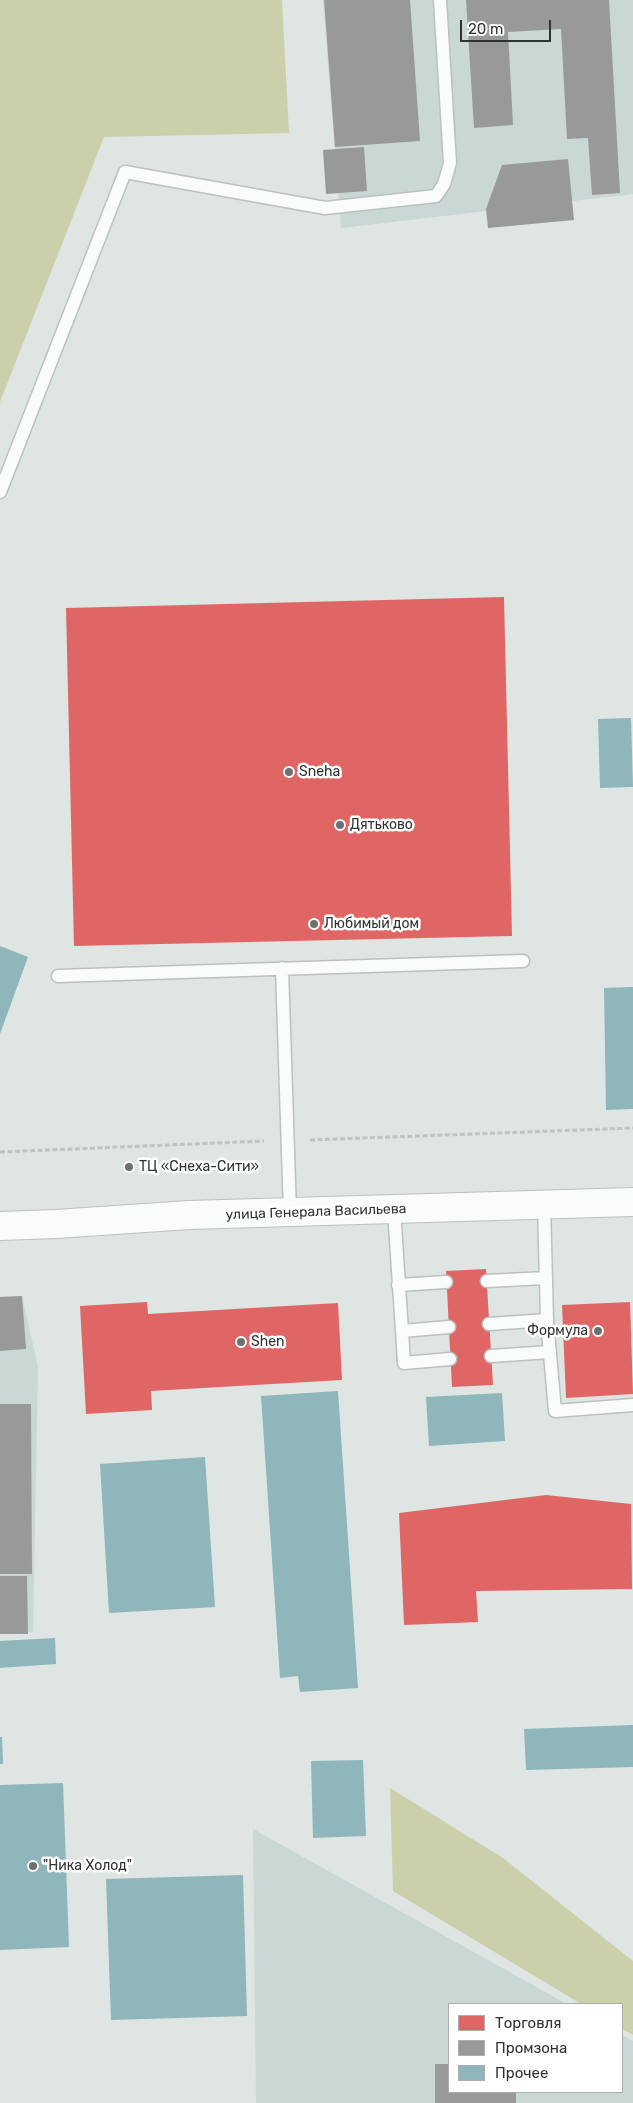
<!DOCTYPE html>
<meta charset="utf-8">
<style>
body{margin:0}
#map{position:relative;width:633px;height:2103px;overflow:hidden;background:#dee5e3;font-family:Rubik,sans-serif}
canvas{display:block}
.legend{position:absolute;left:448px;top:2003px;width:175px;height:90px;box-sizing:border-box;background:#fff;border:1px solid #acadad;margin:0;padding:6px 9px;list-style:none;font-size:15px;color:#2f3332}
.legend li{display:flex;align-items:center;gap:10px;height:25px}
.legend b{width:25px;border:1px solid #acadad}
.scale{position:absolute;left:460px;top:20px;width:91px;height:22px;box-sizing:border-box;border:2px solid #2f3332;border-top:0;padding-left:6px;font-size:15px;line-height:18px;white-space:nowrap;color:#2f3332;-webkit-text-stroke:4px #fff;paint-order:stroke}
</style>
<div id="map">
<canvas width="633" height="2103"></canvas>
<ul class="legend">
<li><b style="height:14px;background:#e06666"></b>Торговля</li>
<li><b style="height:14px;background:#999"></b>Промзона</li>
<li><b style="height:14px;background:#8fb6ba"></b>Прочее</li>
</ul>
<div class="scale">20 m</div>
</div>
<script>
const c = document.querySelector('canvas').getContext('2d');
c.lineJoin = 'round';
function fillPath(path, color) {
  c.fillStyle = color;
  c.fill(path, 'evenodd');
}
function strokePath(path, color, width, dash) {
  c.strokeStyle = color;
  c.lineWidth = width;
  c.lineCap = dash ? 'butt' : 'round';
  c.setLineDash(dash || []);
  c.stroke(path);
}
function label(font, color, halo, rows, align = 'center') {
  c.font = font + ' Rubik,sans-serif';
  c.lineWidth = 5;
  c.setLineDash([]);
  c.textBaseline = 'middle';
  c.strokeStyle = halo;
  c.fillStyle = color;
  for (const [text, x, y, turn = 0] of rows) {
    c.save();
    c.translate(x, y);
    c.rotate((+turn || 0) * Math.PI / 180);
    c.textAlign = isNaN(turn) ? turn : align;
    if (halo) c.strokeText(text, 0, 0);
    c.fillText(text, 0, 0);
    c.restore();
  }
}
const built = new Path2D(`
 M323 0H633V194L341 228Z
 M22 1296 38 1367 33 1632H0V1297Z
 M253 1829 567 2004H449V2092H622V2035L633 2041V2103H256Z`);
const green = new Path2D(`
 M0 0H282L289 133 104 137 0 402Z
 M390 1788 503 1858 633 1961V2035L622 2029V2004H581L393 1891Z`);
const shops = new Path2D(`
 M504 597 512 936 74 946 66 608Z
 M486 1269 493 1385 452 1387 446 1271Z
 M147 1302 148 1314 338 1303 342 1380 151 1391 152 1410 86 1414 80 1306Z
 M630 1302 633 1394 566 1398 562 1305Z
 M546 1495 631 1504 632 1589 476 1591 478 1622 404 1625 399 1513Z`);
const industry = new Path2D(`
 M324 0H410L420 141 335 147Z
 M466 0H609L620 193 592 195 588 138 567 139 561 29 508 32 513 125 474 128Z
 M364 147 367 191 326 194 323 150Z
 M568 159 574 220 488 228 486 209 502 165Z
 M22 1296 26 1349 0 1351V1297Z
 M0 1404H31L32 1574H0Z
 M0 1576H27L28 1634H0Z
 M435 2064H449V2092H516V2103H435Z`);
const building = new Path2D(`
 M631 718 633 787 600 788 598 719Z
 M0 946 28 957 0 1034Z
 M633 987V1109L606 1110 604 988Z
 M338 1391 358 1688 300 1692 298 1676 280 1678 261 1396Z
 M502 1393 505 1441 429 1446 426 1397Z
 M205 1457 215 1607 109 1613 100 1464Z
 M55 1638 56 1664 0 1668V1641Z
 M633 1725V1767L526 1770 524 1729Z
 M0 1737H2L3 1764H0Z
 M363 1760 366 1836 313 1838 311 1761Z
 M63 1783 69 1947 0 1950V1785Z
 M243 1875 247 2016 111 2020 106 1879Z`);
const path = new Path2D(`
 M310 1140 633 1128
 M0 1152 264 1141`);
const lane = new Path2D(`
 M0 492 125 172 325 208 436 196 444 184 450 163 440 0
 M282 968 290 1213
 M58 976 523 961
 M544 1204 547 1320
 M394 1210 402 1331 449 1327
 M487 1281 546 1278
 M398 1285 446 1282
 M489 1324 547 1320 555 1411 633 1405
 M402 1331 404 1363 450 1359
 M491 1356 550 1352`);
const secondary = new Path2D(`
 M0 1226 56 1224 189 1215 633 1202`);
const markers = [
 [289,772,5,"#6c7170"],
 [340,825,5,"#6c7170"],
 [314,924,5,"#6c7170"],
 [129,1167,5,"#6c7170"],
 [598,1331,5,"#6c7170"],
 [241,1342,5,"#6c7170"],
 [33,1866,5,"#6c7170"]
];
const poiNames = [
 ["Sneha",299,772],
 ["Дятьково",350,825],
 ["Любимый дом",324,924],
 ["ТЦ «Снеха-Сити»",139,1167],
 ["Формула",588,1331,"right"],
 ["Shen",251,1342],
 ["\"Ника Холод\"",43,1866]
];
const streetNames = [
 ["улица Генерала Васильева",316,1212,-2]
];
fillPath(built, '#cad8d5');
fillPath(green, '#cbd0aa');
fillPath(shops, '#e06666');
fillPath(industry, '#999');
fillPath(building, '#8fb6ba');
strokePath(lane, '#bbc1bf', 15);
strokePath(secondary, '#bbc1bf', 30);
strokePath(path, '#c0c3c2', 3, [5, 2.5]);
strokePath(lane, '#fafbfb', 12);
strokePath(secondary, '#fafbfb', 28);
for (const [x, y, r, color] of markers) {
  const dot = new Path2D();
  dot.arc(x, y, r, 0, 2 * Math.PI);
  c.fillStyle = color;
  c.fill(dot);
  strokePath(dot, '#fff', 2);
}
label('14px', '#2f3332', '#fff', poiNames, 'left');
label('14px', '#2f3332', '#fff', streetNames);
</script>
